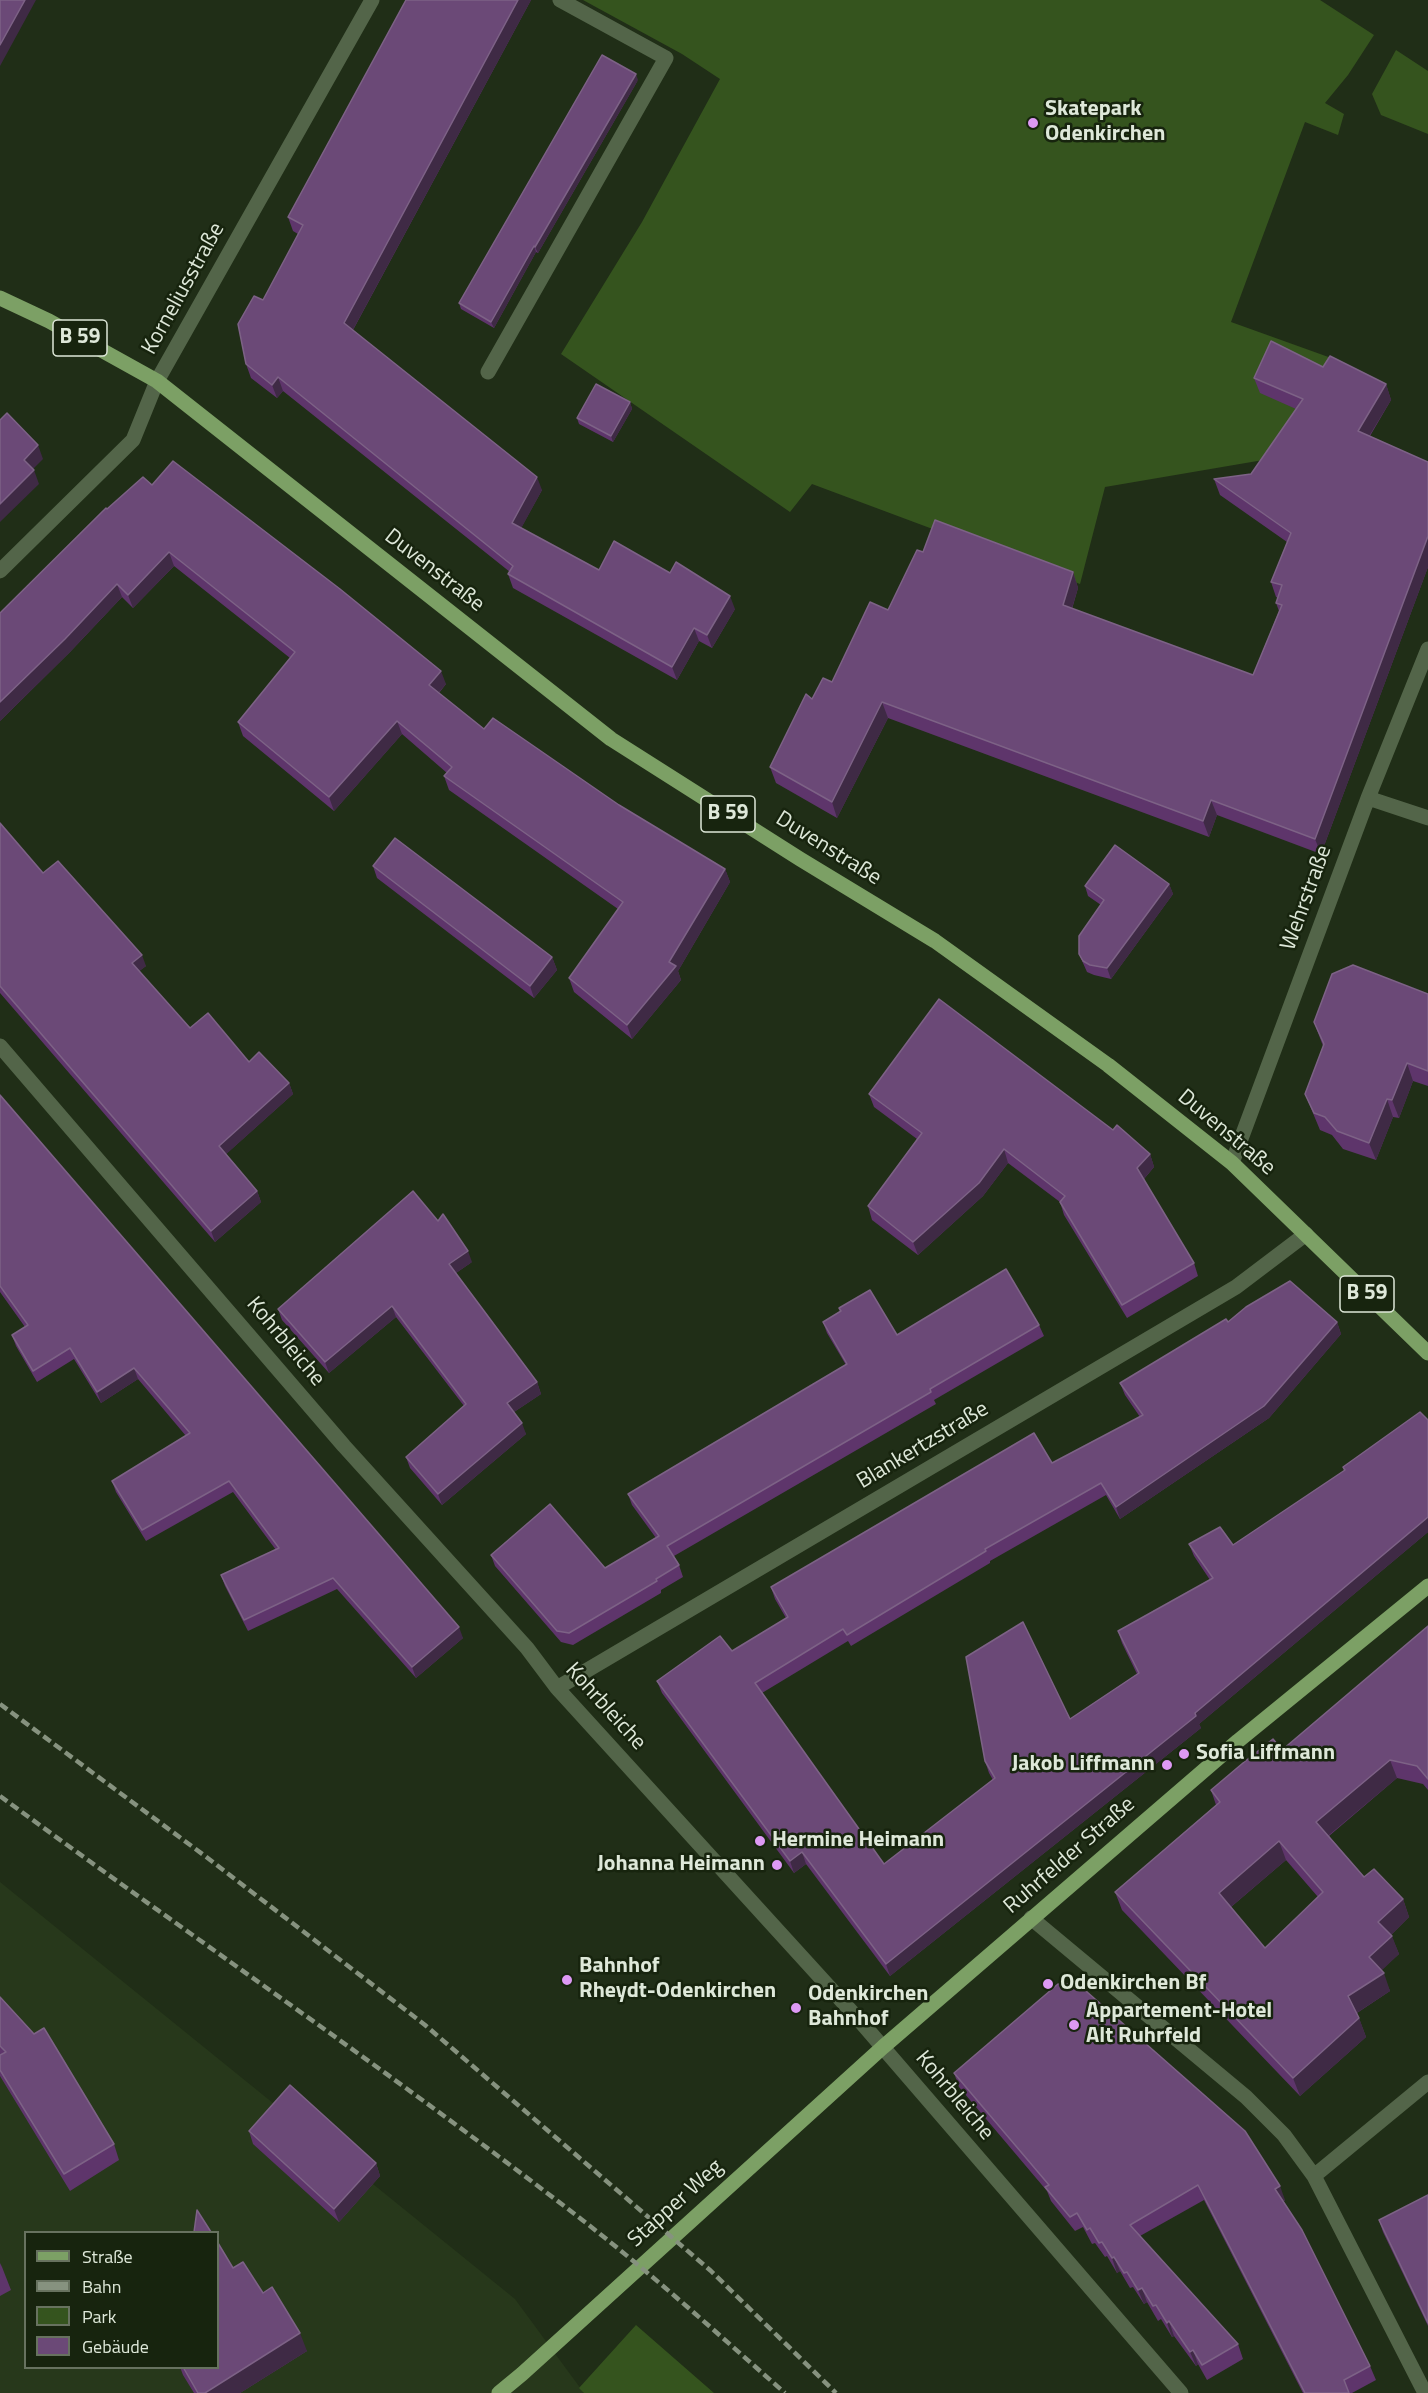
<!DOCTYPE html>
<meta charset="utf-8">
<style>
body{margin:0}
#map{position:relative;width:1428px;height:2393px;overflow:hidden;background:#202e17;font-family:"Titillium Web",sans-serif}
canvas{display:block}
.legend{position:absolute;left:24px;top:2231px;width:195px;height:138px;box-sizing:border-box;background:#17240e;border:2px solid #67725f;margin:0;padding:8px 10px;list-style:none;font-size:18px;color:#dee8d9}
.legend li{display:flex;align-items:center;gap:12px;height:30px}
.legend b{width:30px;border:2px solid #67725f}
</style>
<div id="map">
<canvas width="1428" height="2393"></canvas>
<ul class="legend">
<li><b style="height:8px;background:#7ca065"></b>Straße</li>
<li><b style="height:8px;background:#86927f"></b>Bahn</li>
<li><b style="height:16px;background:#35541e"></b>Park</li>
<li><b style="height:16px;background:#6b4977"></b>Gebäude</li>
</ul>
</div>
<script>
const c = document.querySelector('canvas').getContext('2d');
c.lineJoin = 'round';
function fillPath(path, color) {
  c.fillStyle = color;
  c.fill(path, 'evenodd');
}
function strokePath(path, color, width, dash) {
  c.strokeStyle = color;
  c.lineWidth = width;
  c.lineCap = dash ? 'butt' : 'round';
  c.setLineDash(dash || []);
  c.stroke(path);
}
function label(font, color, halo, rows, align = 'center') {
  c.font = font + ' "Titillium Web",sans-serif';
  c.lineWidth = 5;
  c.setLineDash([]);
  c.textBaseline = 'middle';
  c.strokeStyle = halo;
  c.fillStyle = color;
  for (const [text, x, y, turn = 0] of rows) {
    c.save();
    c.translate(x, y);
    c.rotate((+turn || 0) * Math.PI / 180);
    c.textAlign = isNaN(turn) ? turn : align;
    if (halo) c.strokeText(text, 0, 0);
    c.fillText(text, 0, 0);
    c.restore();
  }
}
const built = new Path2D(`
 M0 1882 515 2299 584 2393H0ZM26 2232H218V2368H26Z`);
const green = new Path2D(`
 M583 0H1320L1374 35 1348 75 1325 103 1344 114 1338 135 1305 122 1231 322 1334 359 1275 458 1105 487 1080 584 812 484 790 512 561 354 642 222 720 79 682 54Z
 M1396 50 1428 71V134L1381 115 1372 94Z
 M636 2325 714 2393H584L579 2388Z`);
const minor = new Path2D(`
 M488 372 666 58 560 0
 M0 571 133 440 157 381 372 0
 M1368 798 1428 818
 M0 1046 344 1446 527 1648 557 1688 861 2022 1181 2393
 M1232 1163 1368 798 1428 649
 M557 1688 1236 1287 1306 1234
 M1031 1918 1246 2097 1284 2135 1314 2176 1425 2393
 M1314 2176 1428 2082`);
const major = new Path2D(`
 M0 298 49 321 157 381 611 739 800 859 935 941 1108 1065 1232 1163 1428 1353
 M499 2393 522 2374 883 2047 1238 1741 1428 1586`);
const rail = new Path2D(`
 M0 1704 205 1856 425 2025 711 2271 836 2393
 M0 1796C193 1938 392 2073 581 2219 652 2274 718 2334 785 2393`);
const wall = new Path2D(`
 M406 0H531L353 330 542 490 521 528 599 570 735 609 712 648 699 641 677 680 513 588 508 574 510 572 283 391 277 398 251 378 246 364 298 234 293 231 288 217Z
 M638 80 538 253 536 252 494 328 461 309 459 303Z
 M1323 367 1386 384 1391 400 1370 436 1428 462V567L1321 854 1217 815 1209 837 888 718 837 818 776 783 770 767 812 699 832 682 888 610 923 552 1073 572 1078 588 1072 609 1253 675 1279 611 1276 603 1278 598 1276 597 1271 582 1287 542 1220 495 1214 479 1251 474 1296 409 1260 393 1254 378Z
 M630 402 632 409 613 442 579 424 577 418Z
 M152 485 446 684 439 693 484 729 619 805 725 869 730 882 678 971 681 980 632 1039 574 992 569 978 618 909 449 790 444 776 447 773 402 734 334 811 243 736 238 722 290 658 174 566 133 608 122 597 70 652 0 721V613L107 509Z
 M0 823 43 873 146 966 139 971 190 1028 289 1083 293 1094 226 1154 257 1191 261 1202 215 1242 0 993Z
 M373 866 552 957 557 970 534 998 377 878Z
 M1169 884 1173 894 1111 979 1094 975 1087 972 1079 954 1101 905 1088 896 1085 886Z
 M1428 994V1086L1413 1081 1399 1118 1393 1117 1376 1160 1343 1149 1332 1135 1320 1130 1305 1094 1323 1046 1314 1022Z
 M869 1094 1113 1130 1150 1154 1154 1167 1144 1179 1194 1263 1198 1276 1127 1318 1064 1215 1060 1202 1008 1163 983 1196 918 1255 872 1220 868 1206 917 1139 874 1107Z
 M0 1095 463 1638 416 1678 337 1589 248 1631 225 1586 221 1575 276 1550 233 1492 146 1541 116 1492 112 1481 186 1436 138 1379 101 1403 74 1359 37 1382 16 1346 12 1335 25 1327 0 1292Z
 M472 1262 456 1273 537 1382 541 1394 514 1412 526 1434 442 1505 410 1468 406 1457 464 1406 396 1317 329 1373 282 1320 278 1309Z
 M839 1308 897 1335 1039 1325 1044 1336 934 1400 936 1404 674 1556 679 1565 683 1577 661 1590V1593L573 1645 561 1642 495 1566 491 1555 605 1568 656 1538 632 1505 628 1494 846 1365 827 1333 823 1322 840 1312Z
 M1228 1322H1337L1341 1334 1269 1418 1120 1519 1106 1495 990 1561V1563L851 1646 848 1641 762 1693 884 1864 993 1780 989 1773 985 1761 1070 1719 1137 1674 1122 1643 1118 1631 1210 1580 1194 1556 1189 1544 1233 1545 1344 1471 1343 1467 1428 1420V1532L1199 1724 1201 1728 890 1976 806 1864 794 1873 662 1693 657 1681 732 1651 786 1618 775 1599 771 1587 1052 1463 1140 1417 1125 1395 1120 1383Z
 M1428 1626V1790L1423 1784 1397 1778 1329 1836 1364 1877 1403 1899 1409 1917 1391 1935 1399 1954 1381 1970 1390 1991 1357 2013 1366 2037 1300 2096 1122 1910 1115 1892 1216 1805 1211 1790 1282 1750ZM1286 1860 1318 1897 1265 1948 1231 1907Z
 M0 1997 114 2144 119 2160 70 2191 0 2076Z
 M954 2073 1285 2200 1283 2202 1370 2366 1376 2380 1352 2393H1303L1204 2200 1140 2236 1238 2344 1243 2359 1207 2380 1198 2364 1196 2366 1174 2336 1172 2337 1161 2319 1158 2321 1147 2302 1144 2304 1133 2287 1130 2288 1120 2271 1117 2273 1107 2256 1105 2257 1095 2243 1092 2244 1083 2227 1075 2231 1051 2201 1047 2191 959 2087Z
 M249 2131 376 2163 380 2176 339 2222 253 2144Z
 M1428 2195V2326L1383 2232 1379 2220Z
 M0 2263 2 2267 11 2290 0 2296Z
 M233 2268 263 2293 307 2351 240 2393H194L183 2375 180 2367H218Z`);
const shadedWall = new Path2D(`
 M25 0H36L0 66V45Z
 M518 0H531L349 337 344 323Z
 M636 74 638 80 538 253 535 247Z
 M534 246 536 252 494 328 491 322Z
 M278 377 283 391 277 398 272 385Z
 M1386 384 1391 400 1363 446 1358 431Z
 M630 402 632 409 613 442 611 436Z
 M38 445 43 459 29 473 24 460Z
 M34 470 39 484 0 522V504Z
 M537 477 542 490 517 536 512 523Z
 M1428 536V567L1321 854 1315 839Z
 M169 552 174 566 133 608 128 595Z
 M1073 572 1078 588 1068 621 1063 605Z
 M117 584 122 597 70 652 0 721V702Z
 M730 596 735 609 712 648 707 635Z
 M694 628 699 641 677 680 672 667Z
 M441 671 446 684 434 698 429 685Z
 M882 702 888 718 837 818 832 802Z
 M397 721 402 734 334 811 329 797Z
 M1211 800 1217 815 1209 837 1203 821Z
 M725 869 730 882 678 971 681 980 632 1039 627 1025 669 962Z
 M1169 884 1173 894 1111 979 1107 968Z
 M142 955 146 966 136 974 132 963Z
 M552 957 557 970 534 998 530 986Z
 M1407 1063 1413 1081 1399 1118 1392 1100Z
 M289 1083 293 1094 223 1157 219 1146Z
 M1387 1099 1393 1117 1376 1160 1369 1143Z
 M1004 1149 1008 1163 983 1196 918 1255 913 1242Z
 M1150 1154 1154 1167 1142 1181 1137 1168Z
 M257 1191 261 1202 215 1242 211 1231Z
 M468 1251 472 1262 453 1275 449 1264Z
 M392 1306 396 1317 329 1373 325 1362Z
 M1337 1322 1341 1334 1269 1418 1120 1519 1116 1507Z
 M134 1368 138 1379 101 1403 97 1392Z
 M537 1382 541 1394 511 1414 507 1403Z
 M522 1423 526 1434 442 1505 438 1494Z
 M1428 1517V1532L1199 1724 1201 1728 890 1976 886 1964 1195 1713Z
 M459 1627 463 1638 416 1678 412 1667Z
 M1390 1760 1397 1778 1323 1840 1316 1822Z
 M1279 1841 1286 1860 1226 1911 1219 1893Z
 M802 1852 806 1864 794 1873 790 1861Z
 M1403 1899 1409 1917 1385 1941 1378 1922Z
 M1392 1936 1399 1954 1376 1976 1369 1957Z
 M1384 1973 1390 1991 1355 2014 1348 1996Z
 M1359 2018 1366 2037 1300 2096 1293 2078Z
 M376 2163 380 2176 339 2222 334 2209Z
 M1280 2186 1285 2200 1281 2203 1275 2189Z
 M1114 2257 1120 2271 1117 2273 1112 2258Z
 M1142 2288 1147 2302 1144 2304 1138 2290Z
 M1169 2321 1174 2336 1172 2337 1167 2323Z
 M300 2333 307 2351 240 2393H205Z
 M1193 2350 1198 2364 1196 2366 1190 2352Z`);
const building = new Path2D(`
 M0 0H25L0 45Z
 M406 0H518L344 323 537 477 512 523 599 570 614 541 670 573 676 562 730 596 707 635 694 628 672 667 508 574 513 566 278 377 272 385 246 364 238 324 254 296 263 300 303 225 288 217Z
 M602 55 636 74 535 247 534 246 491 322 459 303Z
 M1271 341 1323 367 1330 356 1386 384 1358 431 1428 462V536L1315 839 1211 800 1203 821 882 702 832 802 770 767 806 694 812 699 823 678 832 682 870 602 888 610 917 550 923 552 935 520 1073 572 1063 605 1253 675 1282 605 1276 603 1282 585 1271 582 1291 533 1214 479 1251 474 1303 399 1254 378Z
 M596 384 630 402 611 436 577 418Z
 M7 413 38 445 24 460 34 470 0 504V420Z
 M173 461 340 589 441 671 429 685 484 729 493 718 619 805 725 869 669 962 676 966 627 1025 569 978 623 902 444 776 452 767 397 721 329 797 238 722 295 652 169 552 128 595 117 584 65 639 0 702V613L106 508 107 509 143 477 152 485Z
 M0 823 43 873 58 861 142 955 132 963 190 1028 208 1013 249 1062 259 1052 289 1083 219 1146 257 1191 211 1231 0 986Z
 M395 838 552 957 530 986 373 866Z
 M1115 845 1169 884 1107 968 1090 965 1083 961 1079 954V936L1104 900 1085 886Z
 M1353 965 1428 994V1071L1407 1063 1392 1100 1387 1099 1369 1143 1337 1131 1325 1117 1314 1113 1305 1094 1324 1044 1314 1022 1332 974Z
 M939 999 1113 1130 1117 1125 1150 1154 1137 1168 1194 1263 1122 1305 1060 1202 1065 1196 1004 1149 979 1183 913 1242 868 1206 922 1133 869 1094Z
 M0 1095 459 1627 412 1667 333 1578 244 1620 221 1575 279 1548 229 1481 142 1530 112 1481 190 1433 134 1368 97 1392 70 1348 33 1371 12 1335 28 1325 0 1286Z
 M413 1191 438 1221 443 1214 468 1251 449 1264 537 1382 507 1403 522 1423 438 1494 406 1457 466 1404 392 1306 325 1362 278 1309Z
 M1006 1269 1039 1325 930 1389 931 1392 667 1546 679 1565 656 1579 657 1581 569 1633 557 1631 491 1555 550 1504 605 1568 659 1536 628 1494 847 1364 823 1322 841 1311 839 1308 870 1290 897 1335Z
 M1290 1281 1337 1322 1264 1406 1116 1507 1101 1483 985 1549 986 1551 847 1635 843 1629 755 1683 884 1864 995 1778 985 1761 966 1657 1023 1622 1070 1719 1139 1673 1118 1631 1213 1578 1189 1544 1220 1527 1233 1545 1345 1470 1343 1467 1420 1412 1428 1420V1517L1195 1713 1196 1716 886 1964 802 1852 790 1861 657 1681 720 1636 732 1651 788 1617 771 1587 1034 1433 1052 1463 1143 1415 1120 1383 1226 1319 1228 1322 1246 1307Z
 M1428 1626V1779L1417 1766 1390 1760 1316 1822 1364 1877 1374 1869 1403 1899 1378 1922 1392 1936 1369 1957 1384 1973 1348 1996 1359 2018 1293 2078 1115 1892 1220 1802 1211 1790 1243 1763 1273 1739 1282 1750ZM1279 1841 1323 1892 1265 1948 1219 1893Z
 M1058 1984H1078L1245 2131 1280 2186 1275 2189 1302 2230 1370 2366 1344 2380 1349 2393H1305L1198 2185 1130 2225 1238 2344 1202 2365 1193 2350 1190 2352 1169 2321 1167 2323 1156 2305 1153 2306 1142 2288 1138 2290 1127 2272 1124 2273 1114 2257 1112 2258 1102 2242 1099 2243 1090 2228 1087 2230 1077 2213 1070 2217 1045 2187 1049 2185 954 2073Z
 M0 1997 34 2034 44 2028 114 2144 64 2174 0 2070V2055L6 2052 0 2046Z
 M290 2085 376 2163 334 2209 249 2131Z
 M1428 2195V2323L1379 2220Z
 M197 2210 211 2232H194Z
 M218 2243 233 2268 243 2262 263 2293 272 2287 300 2333 205 2393H198L183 2367H218Z`);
const markers = [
 [1033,123,6,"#dd99f4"],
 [1184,1754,6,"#dd99f4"],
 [1167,1765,6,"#dd99f4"],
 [760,1841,6,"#dd99f4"],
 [777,1865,6,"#dd99f4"],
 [567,1980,6,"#dd99f4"],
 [1048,1984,6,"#dd99f4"],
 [796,2008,6,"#dd99f4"],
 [1074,2025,6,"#dd99f4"]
];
const shields = [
 [80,338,54],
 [728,814,54],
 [1367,1294,54]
];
const shieldNames = [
 ["B 59",80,338],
 ["B 59",728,814],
 ["B 59",1367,1294]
];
const poiNames = [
 ["Skatepark",1045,110],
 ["Odenkirchen",1045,135],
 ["Sofia Liffmann",1196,1754],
 ["Jakob Liffmann",1155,1765,"right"],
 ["Hermine Heimann",772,1841],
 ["Johanna Heimann",765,1865,"right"],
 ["Bahnhof",579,1967],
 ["Rheydt-Odenkirchen",579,1992],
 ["Odenkirchen Bf",1060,1984],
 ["Odenkirchen",808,1995],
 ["Bahnhof",808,2020],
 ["Appartement-Hotel",1086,2012],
 ["Alt Ruhrfeld",1086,2037]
];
const streetNames = [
 ["Korneliusstraße",184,289,-61],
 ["Duvenstraße",434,571,38],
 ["Duvenstraße",828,849,32],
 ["Wehrstraße",1307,898,-70],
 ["Duvenstraße",1226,1133,40],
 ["Kohrbleiche",285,1342,50],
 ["Blankertzstraße",923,1446,-31],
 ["Kohrbleiche",605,1707,48],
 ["Ruhrfelder Straße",1070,1856,-41],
 ["Kohrbleiche",954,2096,50],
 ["Stapper Weg",676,2204,-42]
];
fillPath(built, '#27381b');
fillPath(green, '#35541e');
strokePath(minor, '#536549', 15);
strokePath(major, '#7ca065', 15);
strokePath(rail, '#86927f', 4.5, [9, 4.5]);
fillPath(wall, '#5e356b');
fillPath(shadedWall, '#3f2a45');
fillPath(building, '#6b4977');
strokePath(building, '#7d6286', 1.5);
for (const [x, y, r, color] of markers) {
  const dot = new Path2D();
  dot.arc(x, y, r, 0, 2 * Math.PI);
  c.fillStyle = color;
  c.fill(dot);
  strokePath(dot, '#17240e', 2);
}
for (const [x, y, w] of shields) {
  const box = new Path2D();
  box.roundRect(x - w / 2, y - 18, w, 36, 4.5);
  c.fillStyle = '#17240e';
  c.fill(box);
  strokePath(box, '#dee8d9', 1.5);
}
label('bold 21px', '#dee8d9', null, shieldNames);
label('bold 22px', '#dee8d9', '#17240e', poiNames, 'left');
label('22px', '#dee8d9', '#17240e', streetNames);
</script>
